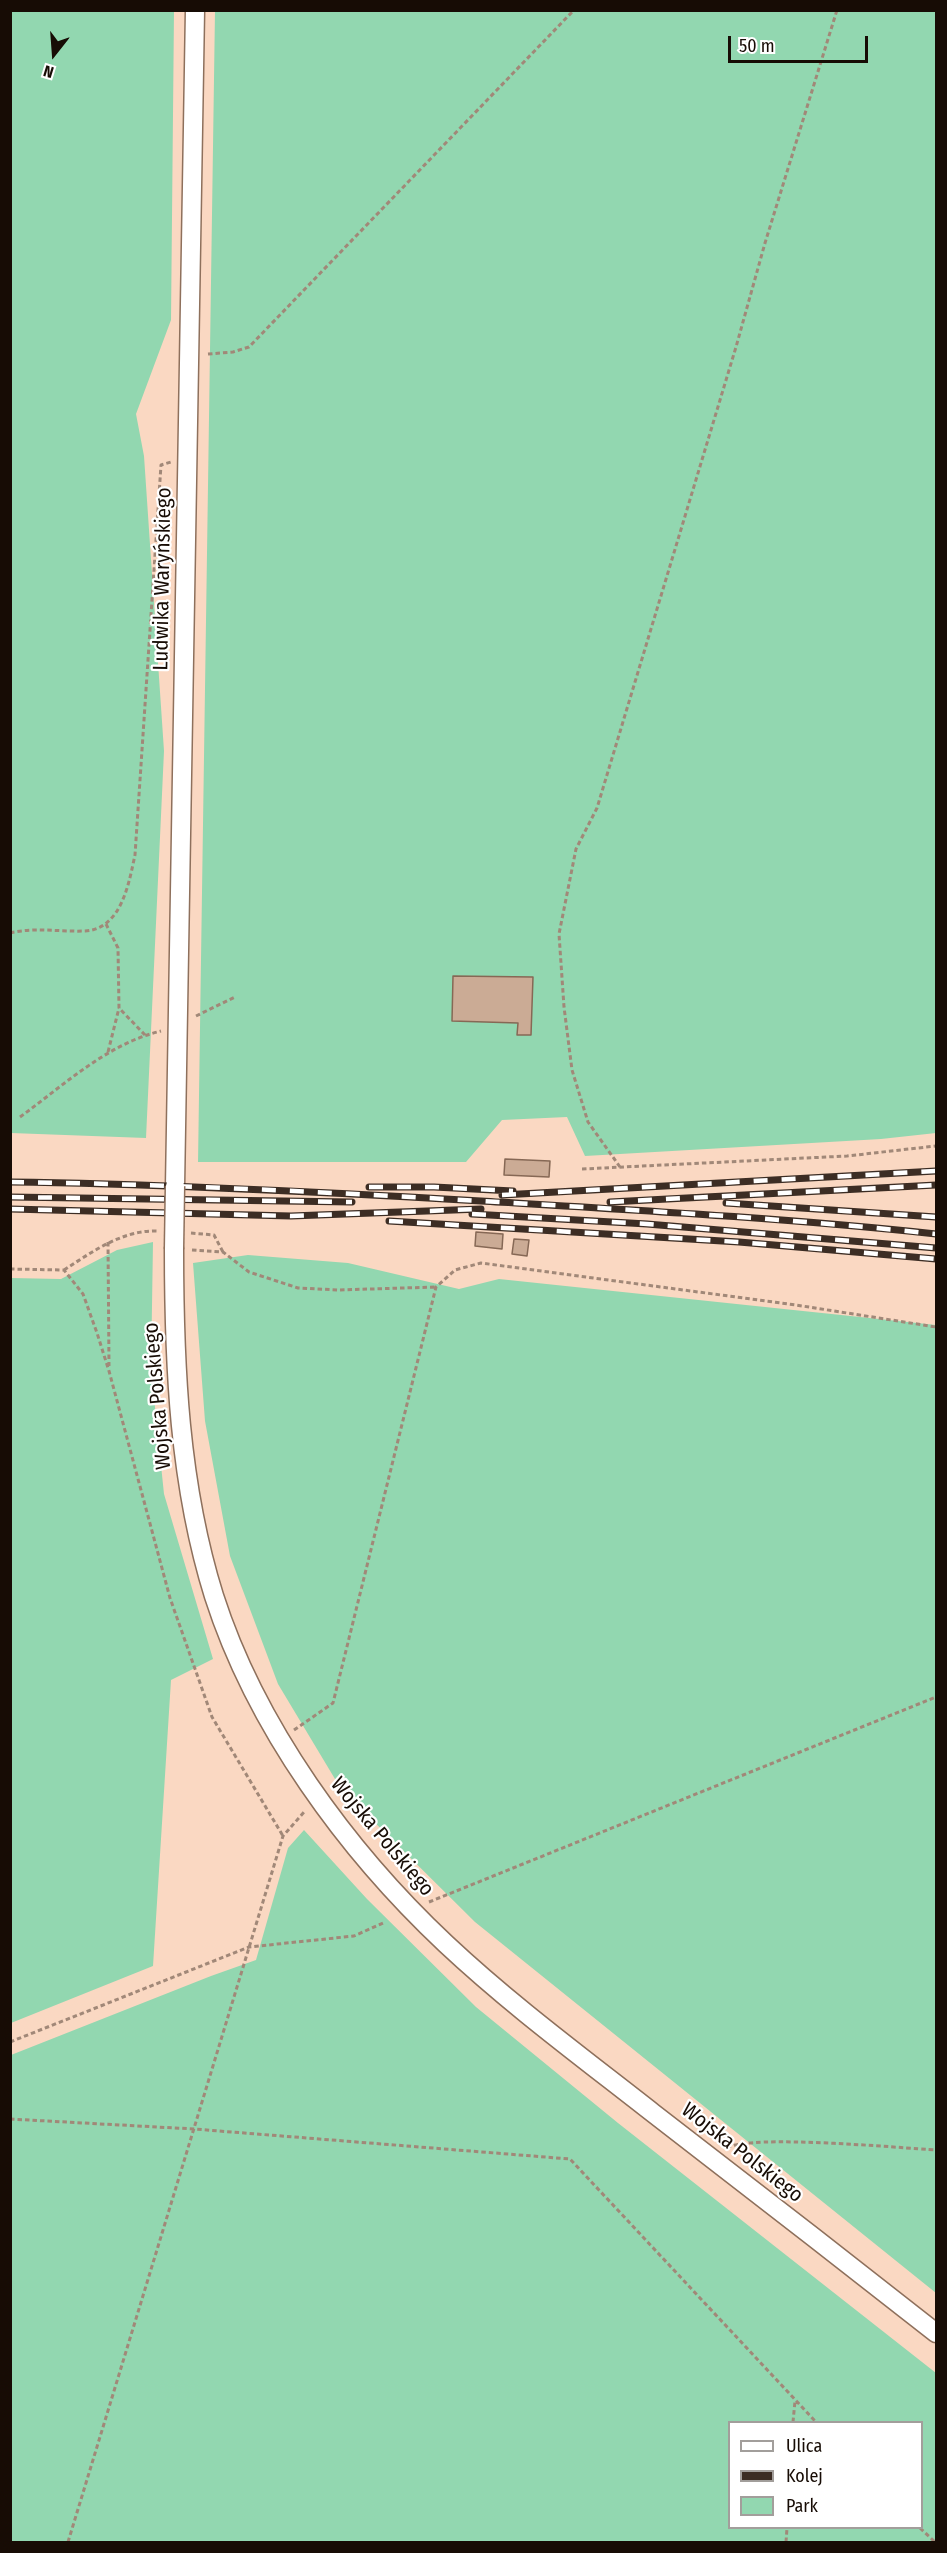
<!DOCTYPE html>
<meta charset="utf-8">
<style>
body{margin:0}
#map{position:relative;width:947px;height:2553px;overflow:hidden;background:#fad8c2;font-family:"Fira Sans Condensed",sans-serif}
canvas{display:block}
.frame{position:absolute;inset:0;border:12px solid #170c05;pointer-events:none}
.legend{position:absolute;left:728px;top:2421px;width:195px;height:108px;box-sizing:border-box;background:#fff;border:2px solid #a29e9b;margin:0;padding:8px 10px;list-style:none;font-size:18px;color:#170c05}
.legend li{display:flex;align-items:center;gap:12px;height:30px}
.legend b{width:30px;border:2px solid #a29e9b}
.north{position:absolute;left:24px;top:24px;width:60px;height:60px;-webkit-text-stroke:4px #fff;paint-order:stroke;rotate:197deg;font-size:16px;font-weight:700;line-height:24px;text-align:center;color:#170c05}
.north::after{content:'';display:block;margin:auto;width:21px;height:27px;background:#170c05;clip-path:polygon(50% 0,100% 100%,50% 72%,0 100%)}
.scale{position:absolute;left:728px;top:36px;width:140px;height:27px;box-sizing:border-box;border:3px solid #170c05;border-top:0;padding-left:8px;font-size:18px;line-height:21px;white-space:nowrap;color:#170c05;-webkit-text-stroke:4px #fff;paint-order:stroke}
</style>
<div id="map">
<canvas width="947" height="2553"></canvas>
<div class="frame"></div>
<ul class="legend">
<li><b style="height:8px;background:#fff"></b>Ulica</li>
<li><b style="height:8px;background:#3c2d24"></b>Kolej</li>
<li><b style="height:16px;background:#92d7b0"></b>Park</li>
</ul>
<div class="north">N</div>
<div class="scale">50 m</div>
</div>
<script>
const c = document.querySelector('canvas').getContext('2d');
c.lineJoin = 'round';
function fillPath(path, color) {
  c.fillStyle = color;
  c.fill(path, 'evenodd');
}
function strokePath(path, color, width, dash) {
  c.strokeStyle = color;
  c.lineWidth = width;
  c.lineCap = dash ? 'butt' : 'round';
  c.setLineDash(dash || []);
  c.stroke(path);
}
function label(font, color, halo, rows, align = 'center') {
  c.font = font + ' "Fira Sans Condensed",sans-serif';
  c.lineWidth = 4.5;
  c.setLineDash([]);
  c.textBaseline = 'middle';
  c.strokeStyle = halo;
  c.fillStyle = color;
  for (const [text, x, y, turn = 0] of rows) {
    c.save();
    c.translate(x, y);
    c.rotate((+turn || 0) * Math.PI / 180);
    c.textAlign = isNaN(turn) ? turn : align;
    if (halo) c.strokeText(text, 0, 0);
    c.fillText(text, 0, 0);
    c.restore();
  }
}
const green = new Path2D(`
 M11 10 174 11 171 320 136 414 144 456 164 751 146 1138 11 1133Z
 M215 11H936V1133L881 1139 585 1156 567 1117 502 1120 466 1162H198Z
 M153 1242 151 1369 164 1494 213 1659 171 1680 153 1966 11 2023V1278L61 1279 117 1250Z
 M248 1255 348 1263 459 1289 499 1279 936 1325V2293L475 1922 341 1789 278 1684 230 1556 205 1421 193 1263Z
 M304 1830 367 1899 476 2007 618 2123 936 2373V2542H11V2055L211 1976 256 1960 288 1848ZM922 2422V2528H730V2422Z`);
const building = new Path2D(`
 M453 976 533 977 531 1035H517L518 1023 452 1021Z
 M505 1159 550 1161 549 1177 504 1175Z
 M476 1232 503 1234 502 1249 475 1246Z
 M514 1239 529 1240 527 1256 512 1254Z`);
const path = new Path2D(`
 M208 354 233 352 249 347 574 10
 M106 924 118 948 119 1008 145 1035
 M10 933C35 927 60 932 85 931 122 929 129 882 135 855L161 465 171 462
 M196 1016 235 997
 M108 1052 119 1008
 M20 1117C64 1085 107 1044 161 1031
 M620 1167 588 1122 572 1070 564 1007 559 934 576 849 597 808 736 347 765 243 837 10
 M582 1169 847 1156 936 1146
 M191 1233 214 1235 223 1252
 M108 1242 109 1366
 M192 1250 223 1252 249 1272 298 1288 338 1290 436 1287
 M10 1269 64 1270 83 1294 97 1333 109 1371 170 1598 212 1717 283 1836
 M64 1270C92 1252 122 1230 157 1231
 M294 1730 333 1703 436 1287 455 1270 481 1263 796 1305 936 1327
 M429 1902 936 1697
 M10 2042 249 1947 354 1936 383 1923
 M10 2119 194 2129 570 2159 816 2422
 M727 2148C748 2134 902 2148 936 2150
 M793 2422 795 2401
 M920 2528 935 2542
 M68 2542 283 1836 305 1811
 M786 2542 787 2528`);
const tertiary = new Path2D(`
 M175 1186 195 10
 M174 1249C174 1366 179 1484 214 1596 256 1727 347 1851 446 1944 511 2005 583 2058 653 2113 748 2186 842 2259 936 2333`);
const rail = new Path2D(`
 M10 1182C167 1184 324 1192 481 1201 633 1210 785 1218 936 1234
 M369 1187H434L513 1191
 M502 1195 936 1171
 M10 1197 352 1202
 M610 1202 936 1185
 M726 1203 936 1217
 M10 1209 291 1216 481 1209
 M472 1214 647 1224 936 1248
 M389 1221 739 1242 936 1259`);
const tertiaryBridge = new Path2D(`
 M174 1249 175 1186`);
const streetNames = [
 ["Ludwika Waryńskiego",163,579,-89],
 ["Wojska Polskiego",158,1396,-95],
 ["Wojska Polskiego",382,1837,50],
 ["Wojska Polskiego",742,2153,38]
];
fillPath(green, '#92d7b0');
fillPath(building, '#cbab95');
strokePath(building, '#866855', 1.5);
strokePath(tertiary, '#8e705c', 21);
strokePath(path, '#a18878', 3, [4.5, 3]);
strokePath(tertiary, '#fff', 18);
strokePath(rail, '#3c2d24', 7);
strokePath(rail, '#fff', 4.5, [14]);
strokePath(tertiaryBridge, '#8e705c', 21, []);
strokePath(tertiaryBridge, '#fff', 18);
label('21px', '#170c05', '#fff', streetNames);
</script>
